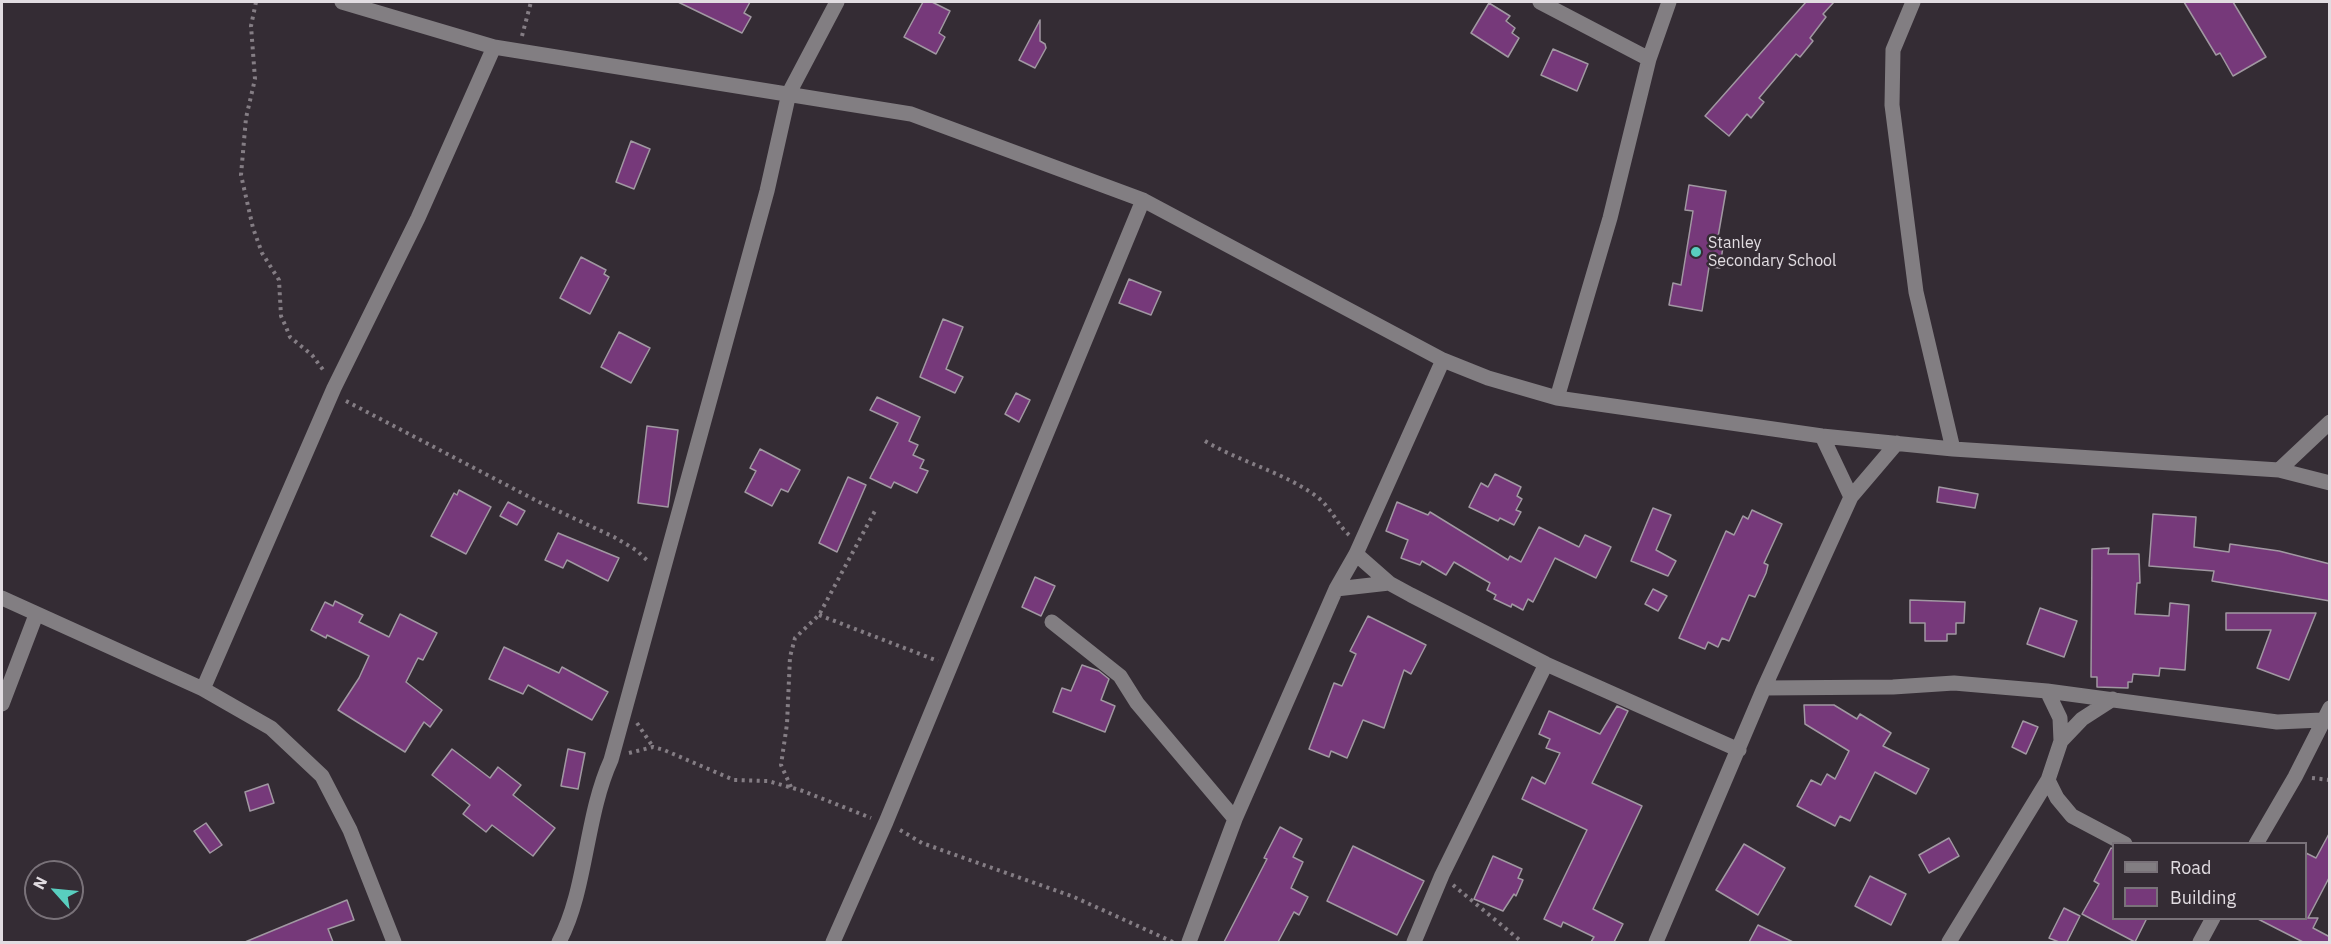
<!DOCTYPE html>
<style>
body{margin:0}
#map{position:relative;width:2331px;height:944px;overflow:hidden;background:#342c34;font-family:"IBM Plex Sans",sans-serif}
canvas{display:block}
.frame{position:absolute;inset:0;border:3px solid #e1dce1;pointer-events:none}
.legend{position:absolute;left:2112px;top:842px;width:195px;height:78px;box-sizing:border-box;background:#342c34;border:2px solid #797279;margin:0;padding:8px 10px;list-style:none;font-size:18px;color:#e1dce1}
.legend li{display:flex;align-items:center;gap:12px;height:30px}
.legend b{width:30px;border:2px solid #797279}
.north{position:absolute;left:24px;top:860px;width:60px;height:60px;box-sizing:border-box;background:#342c34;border:2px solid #797279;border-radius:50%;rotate:297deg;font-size:16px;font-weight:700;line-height:24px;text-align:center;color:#e1dce1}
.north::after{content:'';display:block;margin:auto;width:21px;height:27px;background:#59cebf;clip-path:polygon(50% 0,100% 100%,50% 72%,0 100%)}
</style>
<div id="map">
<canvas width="2331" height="944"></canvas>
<div class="frame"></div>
<ul class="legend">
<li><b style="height:8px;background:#827e82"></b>Road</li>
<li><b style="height:16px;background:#76397a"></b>Building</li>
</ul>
<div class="north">N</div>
</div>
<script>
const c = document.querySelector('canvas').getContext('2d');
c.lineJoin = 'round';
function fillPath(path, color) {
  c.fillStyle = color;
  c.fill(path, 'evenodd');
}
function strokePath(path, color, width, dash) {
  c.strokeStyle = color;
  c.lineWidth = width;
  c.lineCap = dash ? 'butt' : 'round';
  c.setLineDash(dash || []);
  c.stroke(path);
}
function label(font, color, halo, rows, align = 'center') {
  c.font = font + ' "IBM Plex Sans",sans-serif';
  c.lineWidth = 5;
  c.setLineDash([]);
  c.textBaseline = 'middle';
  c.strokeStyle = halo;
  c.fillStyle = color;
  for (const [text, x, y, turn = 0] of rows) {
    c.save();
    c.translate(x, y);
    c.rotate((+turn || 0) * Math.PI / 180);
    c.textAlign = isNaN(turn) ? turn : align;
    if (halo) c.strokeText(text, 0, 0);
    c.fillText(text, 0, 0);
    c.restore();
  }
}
const building = new Path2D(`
 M678 2H750L744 13 751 17 742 33Z
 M923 2H932L950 11 939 33 945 37 936 54 904 37Z
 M1806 2H1834L1823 14 1826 17 1810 38 1813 41 1800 57 1796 54 1759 98 1764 102 1751 118 1747 114 1729 136 1705 116Z
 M2184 2H2233L2266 57 2233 76 2220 53 2216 55Z
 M1489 3 1510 16 1506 21 1515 28 1512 33 1519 38 1508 57 1471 33Z
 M1040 20V41L1045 44 1046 48 1035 68 1019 60Z
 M1553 49 1588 64 1577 91 1541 75Z
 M631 141 650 149 634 189 616 182Z
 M1689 185 1726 191 1718 237 1724 239 1720 268 1709 267 1702 311 1669 305 1673 283 1681 285 1693 211 1685 210Z
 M581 257 606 270 604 274 609 277 590 314 560 298Z
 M1129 279 1161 292 1151 315 1119 303Z
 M943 319 963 327 946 369 963 377 955 393 920 377Z
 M619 332 650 348 631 383 601 367Z
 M1016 393 1030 400 1019 422 1005 414Z
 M877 397 920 417 909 441 918 445 913 455 924 460 920 468 928 471 917 493 894 482 891 488 870 478 898 423 870 410Z
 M647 426 678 430 668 507 638 503Z
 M760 449 800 470 788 492 781 489 772 506 745 492 756 471 750 468Z
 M1495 474 1521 487 1517 496 1522 499 1516 510 1521 512 1514 525 1500 518 1498 521 1469 507 1481 483 1488 487Z
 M848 477 866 485 837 552 819 543Z
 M1939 487 1978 494 1975 508 1937 502Z
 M459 490 491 507 466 554 431 536 454 493 457 495Z
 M508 502 525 511 517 525 500 516Z
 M1397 502 1428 515 1430 512 1508 560 1510 556 1521 562 1539 527 1579 547 1585 535 1611 547 1596 578 1555 558 1533 602 1528 599 1523 610 1512 604 1511 607 1494 599 1496 595 1487 590 1490 583 1454 562 1446 575 1422 561 1420 565 1401 558 1408 540 1386 531Z
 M1653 508 1671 515 1656 550 1676 561 1668 576 1631 561Z
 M1752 510 1782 524 1764 563 1768 565 1766 573 1755 597 1749 595 1729 641 1722 638 1718 647 1708 642 1705 649 1679 638 1726 531 1734 535 1743 516 1748 519Z
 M2153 514 2196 517 2194 547 2229 552 2230 544 2279 551 2330 564V601L2212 581 2214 571 2149 566Z
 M558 533 619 558 608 581 567 560 563 568 545 560Z
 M2109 548 2108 554H2139L2140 583H2137L2135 614 2169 616 2170 603 2189 605 2185 670 2160 668 2159 676 2133 674 2132 682H2128V688L2097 687V677H2091L2092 549Z
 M1035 577 1055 586 1041 616 1022 607Z
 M1653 589 1667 596 1658 611 1645 604Z
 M1910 600 1965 602 1964 623H1956V634H1947V641H1925V623H1910Z
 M335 601 363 615 359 622 389 637 400 614 437 633 423 660 418 658 406 682 442 710 430 727 424 722 405 752 338 710 359 678 369 656 327 635 326 638 311 630 325 602 333 606Z
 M2040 608 2077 621 2064 657 2027 644Z
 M2226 613H2316L2289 680 2257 668 2271 630H2226Z
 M1368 616 1426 645 1411 674 1404 670 1384 728 1363 720 1347 758 1331 751 1329 757 1309 749 1334 683 1342 686 1356 654 1350 651Z
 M504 647 559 673 562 667 608 692 592 720 528 685 523 694 489 679Z
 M1082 665 1099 671 1109 679 1101 700 1115 706 1105 732 1053 712 1062 688 1071 691Z
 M1804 705H1834L1857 719 1860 714 1891 733 1883 746 1929 769 1916 794 1875 772 1850 821 1840 816 1835 826 1797 806 1811 780 1821 785 1827 774 1835 779 1849 751 1805 724Z
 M1617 706 1628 711 1592 783 1642 806 1593 909 1623 924 1614 942H1591L1594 937 1563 922 1561 927 1544 919 1587 830 1522 799 1532 777 1545 784 1560 753 1546 748 1550 739 1539 734 1549 711 1600 734Z
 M2023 721 2038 727 2026 754 2012 747Z
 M452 749 490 778 498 767 521 785 513 795 555 828 533 856 492 825 486 832 463 814 470 805 432 775Z
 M568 749 585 753 578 789 561 786Z
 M268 784 274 803 250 811 245 792Z
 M206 823 222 845 210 853 194 831Z
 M1280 827 1302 839 1293 857 1303 862 1291 888 1308 897 1299 915 1294 912 1278 942H1224L1267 859 1264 858Z
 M2330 832V876L2308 918H2318L2313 928 2330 937V942H2303L2256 918H2306V853L2316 858Z
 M1949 838 1959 856 1929 873 1919 855Z
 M1744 844 1785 868 1758 915 1716 890Z
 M1353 846 1424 881 1397 935 1327 901Z
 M2111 848 2114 849V918H2147L2135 942 2082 914 2099 884 2094 881Z
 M1493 856 1522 869 1518 878 1523 880 1516 896 1514 894 1503 911 1474 899Z
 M1870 876 1906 894 1891 925 1855 906Z
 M347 900 354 920 328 929 333 942H245Z
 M2064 908 2080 916 2067 942H2059L2049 938Z
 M1758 925 1793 942H1749Z`);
const path = new Path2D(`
 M256 2 251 26 255 79 246 118 241 175 253 228 262 253 279 280 281 316 286 327 290 337 312 355 324 371
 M522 36 531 2
 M346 401 539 502 614 537 636 550 648 561
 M1205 441C1240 462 1281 471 1316 496 1331 507 1336 523 1349 535
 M819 615 938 661
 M637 723 653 747
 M629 753 653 747 664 750 734 780 768 781 803 791 871 818
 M2312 778 2330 780
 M791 787 781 765 787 724 790 657 795 638 819 615 876 509
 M900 830 922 843 1074 897 1173 942
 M1453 885 1522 942`);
const minor = new Path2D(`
 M342 2 494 47 911 114 1143 200 1443 360 1488 378 1557 398 1822 436 1953 449 2279 470 2330 483
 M1540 2 1649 59
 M1913 2 1893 50 1892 105 1916 292 1953 449
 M1557 398 1610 218 1649 59 1669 2
 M1822 436 1851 497
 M2279 470 2330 422
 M1356 554 1389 583 1411 595 1546 664 1739 750
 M1336 589 1389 583
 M2 598 203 689 271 728 322 776 350 830 394 942
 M1052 622 1120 676 1137 703 1235 819
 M1764 688 1893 687 1954 683 2047 691 2277 722 2322 720
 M203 689 334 388 418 218 494 47
 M2 704 36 615
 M2061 741 2082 719 2113 699
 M2048 780 2057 798 2072 816 2125 844
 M2256 844 2295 777 2330 708
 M559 942C587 889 585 817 611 760L767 191 789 93 837 2
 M833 942 886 822 1143 200
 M1189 942 1235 819 1336 589 1356 554 1443 360
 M1414 942 1442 875 1546 664
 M1656 942 1764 688 1851 497 1897 443
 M1949 942 2048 780 2061 741 2060 718 2047 691
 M2200 942 2213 918`);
const markers = [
 [1696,252,6,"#59cebf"]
];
const poiNames = [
 ["Stanley",1708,243],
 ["Secondary School",1708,261]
];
fillPath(building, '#76397a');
strokePath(building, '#a198a2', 1.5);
strokePath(path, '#847d84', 4, [3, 4.5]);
strokePath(minor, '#827e82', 15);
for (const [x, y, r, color] of markers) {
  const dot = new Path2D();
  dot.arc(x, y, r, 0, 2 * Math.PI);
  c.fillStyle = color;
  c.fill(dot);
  strokePath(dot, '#342c34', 2);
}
label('16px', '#e1dce1', '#342c34', poiNames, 'left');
</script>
